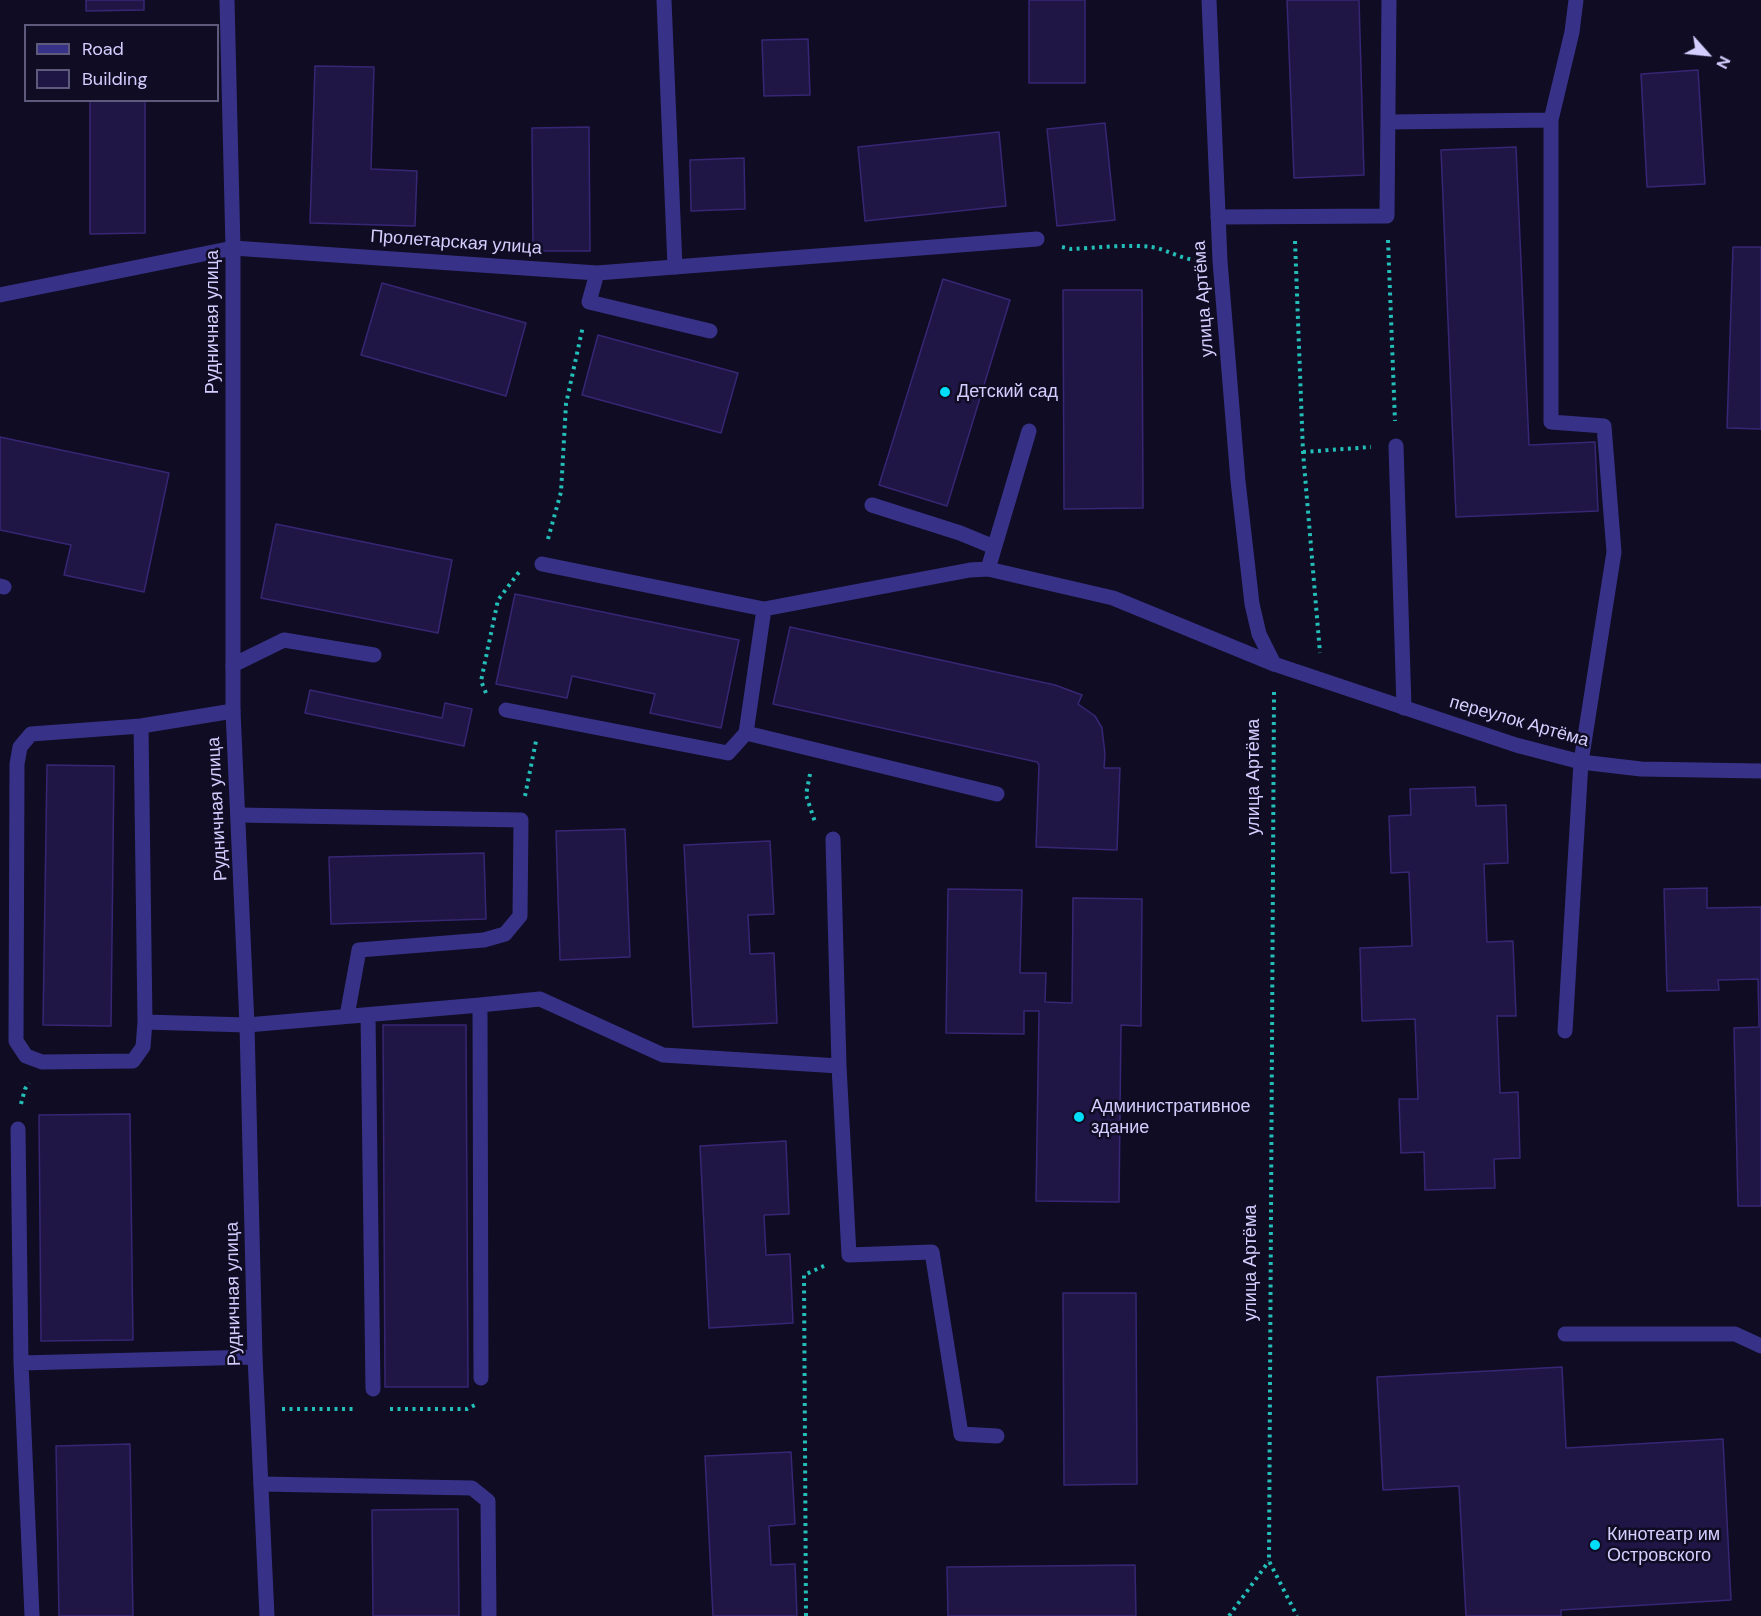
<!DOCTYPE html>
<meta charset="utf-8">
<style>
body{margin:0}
#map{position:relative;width:1761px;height:1616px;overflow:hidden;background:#100c23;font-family:"DM Sans",sans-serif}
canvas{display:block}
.legend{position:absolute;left:24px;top:24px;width:195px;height:78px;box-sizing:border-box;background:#100c23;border:2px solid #5e5a7b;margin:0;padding:8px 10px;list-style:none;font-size:18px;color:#d4ceff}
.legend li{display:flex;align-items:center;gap:12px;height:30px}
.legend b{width:30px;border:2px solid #5e5a7b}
.north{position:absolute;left:1677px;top:24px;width:60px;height:60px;-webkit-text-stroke:4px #100c23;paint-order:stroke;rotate:117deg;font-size:16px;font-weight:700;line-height:24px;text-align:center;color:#d4ceff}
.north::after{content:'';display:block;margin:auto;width:21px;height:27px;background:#d4ceff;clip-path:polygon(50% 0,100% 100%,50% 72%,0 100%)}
</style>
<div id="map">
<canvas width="1761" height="1616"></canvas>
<ul class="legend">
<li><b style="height:8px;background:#373287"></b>Road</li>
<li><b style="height:16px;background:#201646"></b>Building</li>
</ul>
<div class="north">N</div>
</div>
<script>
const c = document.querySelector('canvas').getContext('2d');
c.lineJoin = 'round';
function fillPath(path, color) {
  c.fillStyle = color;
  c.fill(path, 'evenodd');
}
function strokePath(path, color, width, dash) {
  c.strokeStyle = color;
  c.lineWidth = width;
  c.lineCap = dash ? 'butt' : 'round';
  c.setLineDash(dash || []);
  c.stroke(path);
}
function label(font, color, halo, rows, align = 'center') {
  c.font = font + ' "DM Sans",sans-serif';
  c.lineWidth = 5;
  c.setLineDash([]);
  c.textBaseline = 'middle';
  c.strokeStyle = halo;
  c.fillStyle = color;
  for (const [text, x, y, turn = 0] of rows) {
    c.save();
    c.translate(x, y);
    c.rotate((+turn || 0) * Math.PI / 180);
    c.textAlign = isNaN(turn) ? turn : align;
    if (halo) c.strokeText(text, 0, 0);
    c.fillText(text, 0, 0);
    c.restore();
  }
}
const building = new Path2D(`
 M86 0H144V10L86 11Z
 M1029 0H1085V83H1029Z
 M1287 0H1359L1364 175 1294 178Z
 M808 39 810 95 764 96 762 40Z
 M315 66 374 67 371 169 417 171 415 226 310 223Z
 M1698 70 1705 184 1647 187 1641 74Z
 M90 100H145V233L90 234Z
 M1105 123 1115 220 1057 226 1047 129Z
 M589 127 590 251H533L532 128Z
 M999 132 1006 206 865 221 858 147Z
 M1516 147 1529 445 1595 442 1598 511 1456 517 1441 150Z
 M744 158 745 209 691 211 690 160Z
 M1733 247H1761V429L1727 428Z
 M943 279 1010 300 947 506 879 485Z
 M382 283 526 323 506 396 361 355Z
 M1063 290H1142L1143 508 1064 509Z
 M598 335 738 373 721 433 582 395Z
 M0 437 169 473 144 592 64 575 71 545 0 530Z
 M276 524 452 560 438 633 261 598Z
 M515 594 739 640 721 728 650 713 655 694 572 676 567 698 496 684Z
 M790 627 1055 685 1082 695 1078 704 1095 716 1102 728 1105 754 1104 768H1120L1117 850 1036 847 1039 765 1037 762 773 704Z
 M310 690 442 718 445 703 472 709 464 746 305 713Z
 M47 765 114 766 111 1026 43 1025Z
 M1475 787 1476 806 1506 805 1508 863 1484 864 1487 942 1513 941 1516 1016H1497L1500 1093 1518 1092 1520 1158 1494 1159 1495 1188 1425 1190 1424 1152 1401 1153 1399 1099H1418L1415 1019 1362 1021 1360 948 1412 946 1409 872 1391 873 1389 816 1411 815 1410 789Z
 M625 829 630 957 560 960 556 831Z
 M770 841 774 914 748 915 750 954 774 953 777 1023 693 1027 684 845Z
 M484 853 486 919 331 924 329 857Z
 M1707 888V908L1761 907V1206H1738L1734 1028 1759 1027 1758 979 1718 980 1719 990 1667 991 1664 889Z
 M948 889 1022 890 1020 973H1046L1045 1002 1072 1003 1073 898 1142 899 1141 1026 1121 1025 1119 1202 1036 1201 1039 1011H1024V1034L946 1033Z
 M383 1025H466L468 1387H385Z
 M130 1114 133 1340 41 1341 39 1115Z
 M786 1141 789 1214 764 1215 766 1255 790 1254 793 1323 709 1328 700 1146Z
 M1063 1293H1136L1137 1484 1064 1485Z
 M1562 1367 1566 1448 1723 1439 1731 1600 1561 1610V1616H1466L1459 1486 1383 1490 1377 1377Z
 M130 1444 133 1616H59L56 1446Z
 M791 1452 795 1524 769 1526 771 1565 795 1564 797 1616H713L705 1456Z
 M458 1509 459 1616H373L372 1510Z
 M1135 1565 1136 1616H948L947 1567Z`);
const path = new Path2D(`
 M1388 240 1395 421
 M1295 241 1303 452 1320 653
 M1062 247 1071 249C1096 248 1127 244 1151 247 1167 249 1180 259 1196 260
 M1303 452 1371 447
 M548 539 561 492 566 404 583 326
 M1274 692 1269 1561 1297 1616
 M486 693 481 681 498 600 519 572
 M810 774 806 795 815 822
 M525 796 536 741
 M21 1104 25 1089 29 1083
 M282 1409H356
 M390 1409H467L475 1405
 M806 1616 804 1275 826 1265
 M1229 1616 1269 1561`);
const service = new Path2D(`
 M1551 120 1572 32 1576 0
 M1388 122 1551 120V422L1604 426 1614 552 1581 762 1565 1031
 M1218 217 1387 216 1389 0
 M233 248 597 273 1037 239
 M597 273 589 302 710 331
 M1396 446 1404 708
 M872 505 960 533 994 547
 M542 564 764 609 970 570 988 569 1113 598 1274 664
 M988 569 1029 431
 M0 586 4 587
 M764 609 746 733 997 794
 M233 665 284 640 374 655
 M506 710 728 753 746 733
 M233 711 141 726 145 1022 247 1025 480 1005 481 1378
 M141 726 31 734 20 747 17 764 16 1041 26 1056 42 1062 133 1061 143 1047 145 1022
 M238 815 521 820 520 916 505 934 484 940 359 950 347 1016
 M833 839 839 1066
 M480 1005 540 999 663 1055 839 1066 849 1255 932 1252 961 1434 997 1436
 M368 1015 373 1389
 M18 1129 21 1363
 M1565 1334H1735L1761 1346
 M261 1484 472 1488 488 1501 489 1616
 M32 1616 21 1363 255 1357`);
const minor = new Path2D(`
 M227 0 233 248V711L247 1025 255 1357 267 1616
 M664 0 675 267
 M0 295 233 248`);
const tertiary = new Path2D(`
 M1209 0 1220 261 1238 481 1252 604 1259 634 1274 664 1516 745 1581 762 1641 769 1761 771`);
const markers = [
 [945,392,6,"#00ddf9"],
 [1079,1117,6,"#00ddf9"],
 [1595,1545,6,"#00ddf9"]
];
const streetNames = [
 ["Пролетарская улица",456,243,4],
 ["улица Артёма",1204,299,-94],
 ["Рудничная улица",213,322,-90],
 ["переулок Артёма",1519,722,16],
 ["улица Артёма",1254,777,-90],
 ["Рудничная улица",218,809,-93],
 ["улица Артёма",1251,1263,-90],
 ["Рудничная улица",234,1294,-91]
];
const poiNames = [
 ["Детский сад",957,392],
 ["Административное",1091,1107],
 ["здание",1091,1128],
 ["Кинотеатр им",1607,1535],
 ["Островского",1607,1556]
];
fillPath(building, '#201646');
strokePath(building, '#372674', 1.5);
strokePath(path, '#23beb7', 4, [3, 4.5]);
strokePath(service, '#373287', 15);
strokePath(minor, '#373287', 15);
strokePath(tertiary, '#373287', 15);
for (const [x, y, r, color] of markers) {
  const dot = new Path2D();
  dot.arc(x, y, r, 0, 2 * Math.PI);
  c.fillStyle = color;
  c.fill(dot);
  strokePath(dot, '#100c23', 2);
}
label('18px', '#d4ceff', '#100c23', streetNames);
label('18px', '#d4ceff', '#100c23', poiNames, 'left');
</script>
